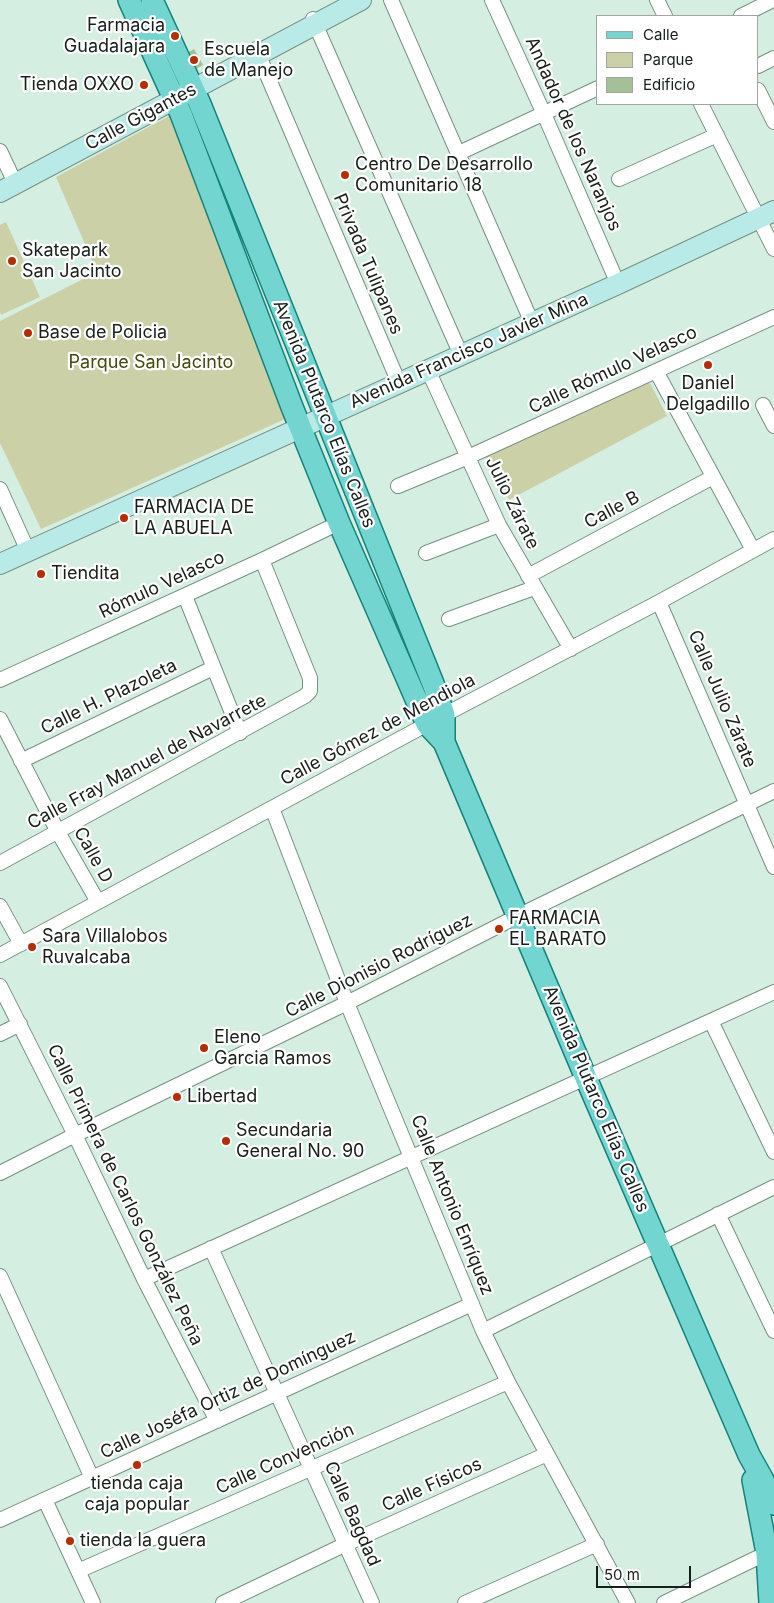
<!DOCTYPE html>
<meta charset="utf-8">
<style>
body{margin:0}
#map{position:relative;width:774px;height:1603px;overflow:hidden;background:#d4efe1;font-family:Inter,sans-serif}
canvas{display:block}
.legend{position:absolute;left:596px;top:15px;width:162px;height:90px;box-sizing:border-box;background:#fff;border:1px solid #a2a5a3;margin:0;padding:6px 9px;list-style:none;font-size:15px;color:#161f1a}
.legend li{display:flex;align-items:center;gap:10px;height:25px}
.legend b{width:25px;border:1px solid #a2a5a3}
.scale{position:absolute;left:596px;top:1566px;width:95px;height:22px;box-sizing:border-box;border:2px solid #161f1a;border-top:0;padding-left:6px;font-size:15px;line-height:18px;white-space:nowrap;color:#161f1a;-webkit-text-stroke:4px #fff;paint-order:stroke}
</style>
<div id="map">
<canvas width="774" height="1603"></canvas>
<ul class="legend">
<li><b style="height:6px;background:#72d5cf"></b>Calle</li>
<li><b style="height:14px;background:#ccd0a7"></b>Parque</li>
<li><b style="height:14px;background:#a3c097"></b>Edificio</li>
</ul>
<div class="scale">50 m</div>
</div>
<script>
const c = document.querySelector('canvas').getContext('2d');
c.lineJoin = 'round';
function fillPath(path, color) {
  c.fillStyle = color;
  c.fill(path, 'evenodd');
}
function strokePath(path, color, width, dash) {
  c.strokeStyle = color;
  c.lineWidth = width;
  c.lineCap = dash ? 'butt' : 'round';
  c.setLineDash(dash || []);
  c.stroke(path);
}
function label(font, color, halo, rows, align = 'center') {
  c.font = font + ' Inter,sans-serif';
  c.lineWidth = 4.5;
  c.setLineDash([]);
  c.textBaseline = 'middle';
  c.strokeStyle = halo;
  c.fillStyle = color;
  for (const [text, x, y, turn = 0] of rows) {
    c.save();
    c.translate(x, y);
    c.rotate((+turn || 0) * Math.PI / 180);
    c.textAlign = isNaN(turn) ? turn : align;
    if (halo) c.strokeText(text, 0, 0);
    c.fillText(text, 0, 0);
    c.restore();
  }
}
const green = new Path2D(`
 M173 114 285 419 41 529 0 443V321L97 272 56 177Z
 M6 222 40 297 1 315 0 312V225Z
 M649 381 667 416 509 500 485 456Z`);
const building = new Path2D(`
 M194 49 203 65 194 70 185 54Z`);
const minor = new Path2D(`
 M391 0 532 323
 M492 0 544 114 618 284
 M657 0 665 16
 M741 16 773 0
 M313 19 461 355
 M256 49 399 383
 M758 66 774 58
 M758 90 774 122
 M701 104 774 249
 M0 151 16 185
 M459 153 598 88
 M619 179 717 135
 M428 370 499 525 571 649
 M656 371 753 550
 M763 405 774 426
 M398 486 468 457 774 317
 M0 489 28 551
 M426 553 499 525
 M528 576 713 477
 M185 596 240 733
 M659 602 774 867
 M449 619 534 588
 M0 680 262 560 339 523
 M0 719 58 832 98 902
 M21 761 213 668
 M272 808 347 1003 483 1331 508 1382 628 1603
 M0 863 305 696 310 691V678L262 560
 M0 906 21 944
 M0 955 444 715 659 602 774 539
 M0 986 75 1135 144 1279 217 1421
 M711 1021 774 1152
 M0 1034 20 1024
 M0 1173 75 1135 347 1003 518 916 774 791
 M718 1214 774 1331
 M211 1248 372 1603
 M0 1276 92 1478
 M144 1279 774 992
 M483 1331 774 1187
 M45 1500 93 1603
 M0 1520 472 1304
 M78 1571 508 1382
 M223 1603 346 1544 547 1454
 M465 1603 597 1544
 M664 1603 767 1553`);
const secondary = new Path2D(`
 M0 192 361 0
 M0 564 618 284 774 211`);
const primary = new Path2D(`
 M129 0 181 114 292 407 339 523 427 724 444 742 586 1078 749 1455 763 1480 774 1504
 M152 0 200 104 434 686 444 715V742
 M753 1480 767 1553 770 1603`);
const markers = [
 [175,36,5,"#b72d00"],
 [194,60,5,"#b72d00"],
 [144,85,5,"#b72d00"],
 [345,175,5,"#b72d00"],
 [12,261,5,"#b72d00"],
 [28,333,5,"#b72d00"],
 [708,365,5,"#b72d00"],
 [124,518,5,"#b72d00"],
 [41,574,5,"#b72d00"],
 [499,929,5,"#b72d00"],
 [32,947,5,"#b72d00"],
 [204,1048,5,"#b72d00"],
 [177,1097,5,"#b72d00"],
 [226,1141,5,"#b72d00"],
 [137,1465,5,"#b72d00"],
 [70,1541,5,"#b72d00"]
];
const poiNames = [
 ["Farmacia",165,26,"right"],
 ["Guadalajara",165,47,"right"],
 ["Escuela",204,50],
 ["de Manejo",204,71],
 ["Tienda OXXO",134,85,"right"],
 ["Centro De Desarrollo",355,165],
 ["Comunitario 18",355,186],
 ["Skatepark",22,251],
 ["San Jacinto",22,272],
 ["Base de Policia",38,333],
 ["Daniel",708,384,"center"],
 ["Delgadillo",708,405,"center"],
 ["FARMACIA DE",134,508],
 ["LA ABUELA",134,529],
 ["Tiendita",51,574],
 ["FARMACIA",509,919],
 ["EL BARATO",509,940],
 ["Sara Villalobos",42,937],
 ["Ruvalcaba",42,958],
 ["Eleno",214,1038],
 ["Garcia Ramos",214,1059],
 ["Libertad",187,1097],
 ["Secundaria",236,1131],
 ["General No. 90",236,1152],
 ["tienda caja",137,1484,"center"],
 ["caja popular",137,1505,"center"],
 ["tienda la guera",80,1541]
];
const streetNames = [
 ["Calle Gigantes",141,117,-28],
 ["Andador de los Naranjos",573,134,66],
 ["Privada Tulipanes",368,264,67],
 ["Avenida Francisco Javier Mina",469,351,-24],
 ["Calle Rómulo Velasco",613,370,-25],
 ["Avenida Plutarco Elías Calles",324,414,68],
 ["Julio Zárate",512,503,64],
 ["Calle B",612,510,-28],
 ["Rómulo Velasco",162,585,-25],
 ["Calle H. Plazoleta",109,697,-26],
 ["Calle Julio Zárate",722,699,67],
 ["Calle Gómez de Mendiola",378,730,-28],
 ["Calle Fray Manuel de Navarrete",147,762,-28],
 ["Calle D",93,855,61],
 ["Calle Dionisio Rodríguez",379,966,-27],
 ["Avenida Plutarco Elías Calles",596,1099,67],
 ["Calle Primera de Carlos González Peña",125,1195,64],
 ["Calle Antonio Enríquez",452,1205,68],
 ["Calle Joséfa Ortiz de Domínguez",228,1395,-25],
 ["Calle Convención",285,1459,-24],
 ["Calle Físicos",432,1485,-24],
 ["Calle Bagdad",352,1514,66]
];
const parkNames = [
 ["Parque San Jacinto",151,363]
];
fillPath(green, '#ccd0a7');
fillPath(building, '#a3c097');
strokePath(minor, '#789083', 16);
strokePath(secondary, '#789083', 22);
strokePath(primary, '#15837b', 24);
strokePath(minor, '#fff', 14);
strokePath(secondary, '#b8eae7', 20);
strokePath(primary, '#72d5cf', 21);
for (const [x, y, r, color] of markers) {
  const dot = new Path2D();
  dot.arc(x, y, r, 0, 2 * Math.PI);
  c.fillStyle = color;
  c.fill(dot);
  strokePath(dot, '#fff', 2);
}
label('18px', '#161f1a', '#fff', poiNames, 'left');
label('18px', '#161f1a', '#fff', streetNames);
label('18px', '#47490f', '#fff', parkNames);
</script>
